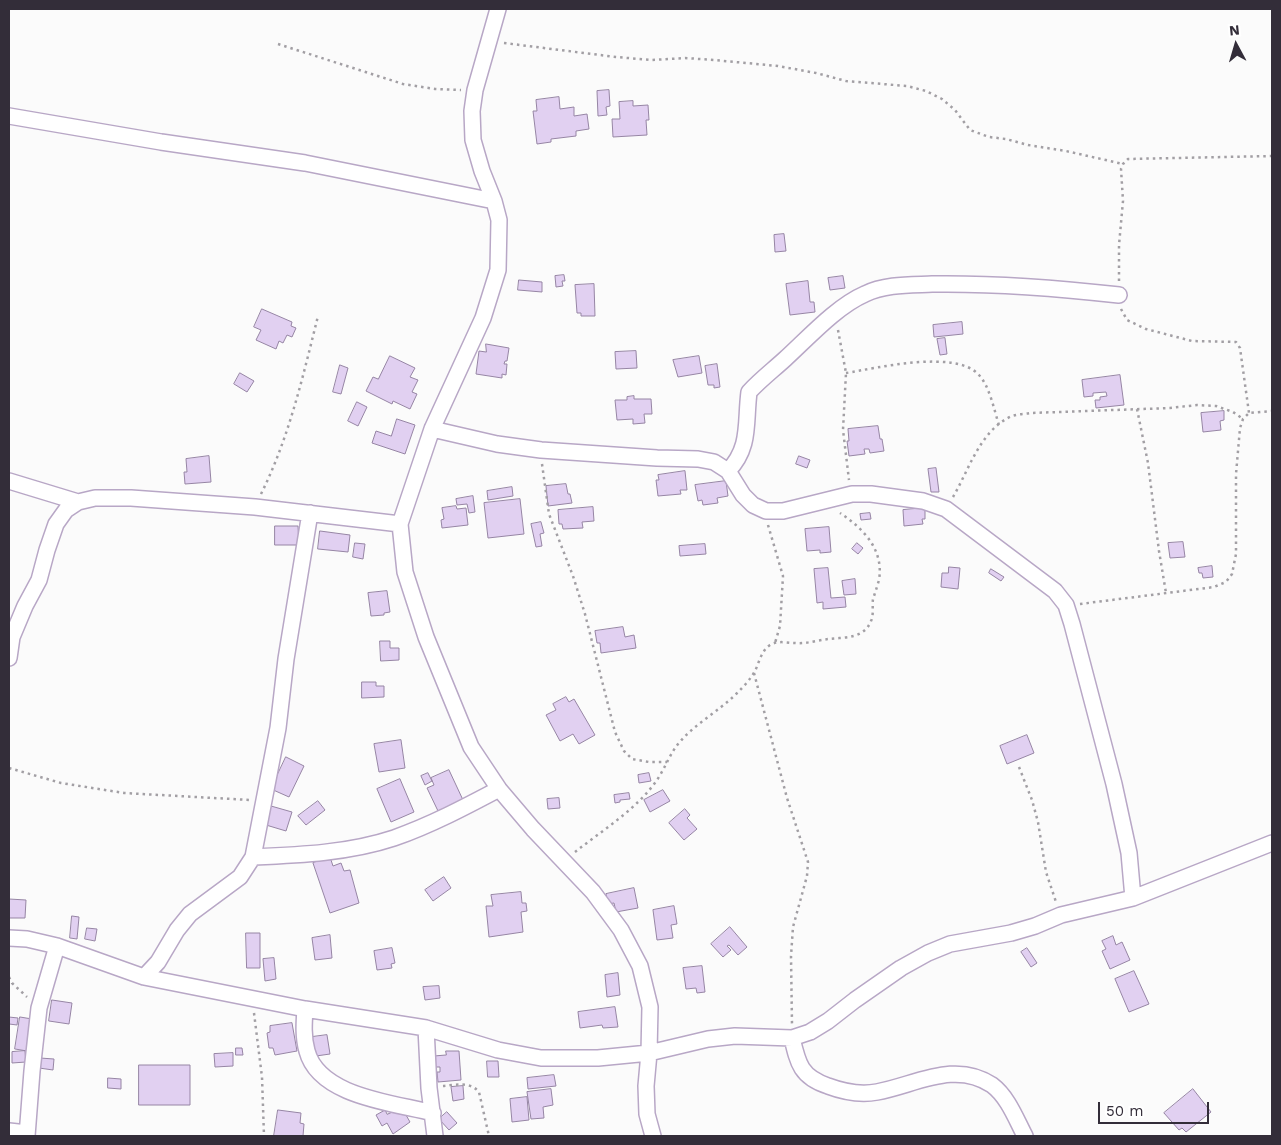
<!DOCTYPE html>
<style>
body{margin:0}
#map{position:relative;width:1281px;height:1145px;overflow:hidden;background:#fbfbfb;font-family:"Work Sans",sans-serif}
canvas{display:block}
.frame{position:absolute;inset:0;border:10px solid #332d39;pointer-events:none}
.north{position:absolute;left:1211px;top:20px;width:50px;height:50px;-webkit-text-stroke:4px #fff;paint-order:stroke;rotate:354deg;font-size:14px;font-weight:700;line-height:20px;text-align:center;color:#332d39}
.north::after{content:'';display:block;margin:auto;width:18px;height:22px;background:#332d39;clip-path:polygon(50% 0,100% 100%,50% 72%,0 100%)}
.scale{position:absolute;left:1098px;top:1102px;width:111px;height:22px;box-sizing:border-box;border:2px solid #332d39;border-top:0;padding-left:6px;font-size:15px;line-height:18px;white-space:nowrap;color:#332d39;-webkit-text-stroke:4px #fff;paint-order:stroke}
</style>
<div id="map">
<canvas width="1281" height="1145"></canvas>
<div class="frame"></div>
<div class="north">N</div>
<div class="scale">50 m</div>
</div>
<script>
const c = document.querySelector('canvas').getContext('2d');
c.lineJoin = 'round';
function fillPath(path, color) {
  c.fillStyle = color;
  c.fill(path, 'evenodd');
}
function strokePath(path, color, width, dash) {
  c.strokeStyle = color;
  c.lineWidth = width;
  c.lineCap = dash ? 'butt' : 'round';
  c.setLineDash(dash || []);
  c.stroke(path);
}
const building = new Path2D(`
 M609 90 610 106 606 107 607 115 598 116 597 91Z
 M559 97 560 109 574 107V116L587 114 589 129 576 131V136L551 139V142L537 144 533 111H537L536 100Z
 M633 101V106L648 105 649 120H646L647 135 613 137 612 119H620L619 102Z
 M784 234 786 251 775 252 774 235Z
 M564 275 565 281H562L563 286 556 287 555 276Z
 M843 276 845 288 830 290 828 278Z
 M519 280 542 282V292L518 290Z
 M808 281 810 302H814L815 312 790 315 786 284Z
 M594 284 595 316H581V313H577L575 285Z
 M262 309 292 322 291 326 296 328 292 337 287 335 283 343 279 341 276 349 256 340 261 330 254 327Z
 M962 322 963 334 934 337 933 325Z
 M945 338 947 354 940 355 937 339Z
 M486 344 509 348 507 361H505L504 364H507L506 375 502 374V378L476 374 479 351 486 352Z
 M636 351 637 368 616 369 615 352Z
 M390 356 415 368 410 377 418 380 412 392 417 394 410 409 393 401 392 404 366 391 373 377 378 379Z
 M699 356 702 373 678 377 673 360Z
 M717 364 720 387 714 388V385H708L705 366Z
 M340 365 348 368 341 394 333 392Z
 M240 373 254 381 247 392 234 384Z
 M1120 375 1124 405 1096 408 1095 400H1100V397L1107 396 1106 392 1093 393V396L1084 397 1082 380Z
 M634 396V399H651L652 414H644L645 423 633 424V419L617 420 615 400H627V397Z
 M357 402 367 407 358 426 348 421Z
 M1224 411V420L1220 421 1221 430 1203 432 1201 413Z
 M397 419 415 425 405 454 372 443 376 431 391 436Z
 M878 426 880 439H882L884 451 870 453 869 449H864L865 454 849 456 847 441H849L848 429Z
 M209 456 211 482 185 484 184 472H187L186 459Z
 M799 456 810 460 807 468 796 464Z
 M936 468 939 492H931L928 469Z
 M685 471 687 490H680L681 494 658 496 656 480H659L658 475Z
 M726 481 728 496 717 498 718 503 703 505 702 500 698 501 695 485Z
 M566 484 568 494H570L572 503 548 506 546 486Z
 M512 487 513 496 488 500 487 491Z
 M473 496 475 512 469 513 467 504 457 505 456 499Z
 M520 499 524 534 488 538 484 503Z
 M456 506 457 509 466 508 468 525 442 528 441 520 444 519 442 508Z
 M593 507 594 521 582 522 583 528 563 529 562 524H559L558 510Z
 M925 508V519H922L923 524 904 526 903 510Z
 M870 513 871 519 861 520 860 514Z
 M541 522 544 533 540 534 542 546 536 547 531 524Z
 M275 526H298L299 545H275Z
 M829 527 831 552 820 553V550L807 551 805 529Z
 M320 531 350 535 348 552 318 549Z
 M1183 542 1185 557 1170 558 1168 543Z
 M355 543 365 544 363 559 353 557Z
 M857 543 863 548 858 554 852 549Z
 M705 544 706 554 680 556 679 546Z
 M1212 566 1213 577 1203 578 1202 573H1199L1198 568Z
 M949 567 960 568 958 589 941 587 942 573H948Z
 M828 568 831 598 845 597 846 607 823 609V602L817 603 814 569Z
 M991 569 1004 577 1001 581 989 573Z
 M855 579 856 594 844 595 842 581Z
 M387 591 390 612 384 613V615L371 616 368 593Z
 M623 627 625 637 634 635 636 648 601 653 600 643H597L595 631Z
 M380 641H390V648H399V660L381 661Z
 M362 682H376V686H384V697L362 698Z
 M566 697 569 702 574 699 595 735 579 744 573 734 560 741 546 715 556 710 553 704Z
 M1027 735 1034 753 1007 764 1000 746Z
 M401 740 405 768 379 772 374 744Z
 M286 757 304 766 289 797 271 789Z
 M449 770 463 800 438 811 427 788 434 785 431 778Z
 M428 773 432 781 425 785 421 776Z
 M649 773 651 781 639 783 638 775Z
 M400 779 414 812 391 822 377 789Z
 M663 790 670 801 650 812 644 800Z
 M629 793 630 799 620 800V802L615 803 614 795Z
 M559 798 560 808 548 809 547 799Z
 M318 801 325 810 306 825 298 816Z
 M271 806 292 812 286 831 266 825Z
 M685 809 690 815 687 818 697 829 684 840 669 823Z
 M330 857 333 866 341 863 344 871 350 870 359 903 330 913 313 863Z
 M444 877 451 888 433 901 425 890Z
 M634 888 638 908 616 912 614 903 608 904 606 894Z
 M521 892 522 903H526L527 911 521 912 523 932 489 937 486 906H493L491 895Z
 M9 899 26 900 25 918H9Z
 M674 906 677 924 671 925 673 938 657 940 653 910Z
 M72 916 79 917 77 939 70 938Z
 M730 927 747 947 738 955 729 945 727 946 731 950 723 957 711 944Z
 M87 928 97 929 95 941 85 939Z
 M246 933H260V968H247Z
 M330 935 332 958 315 960 312 938Z
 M1113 936 1116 945 1122 942 1130 960 1110 969 1102 951 1106 949 1102 941Z
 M392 948 395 963 391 964 392 968 377 970 374 951Z
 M1027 948 1037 963 1031 967 1021 952Z
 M274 958 276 979 265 981 263 959Z
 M702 966 705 992 697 993 696 988 686 989 683 968Z
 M1134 971 1149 1004 1129 1012 1115 979Z
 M618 973 620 995 607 997 605 975Z
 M439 986 440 998 425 1000 423 987Z
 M52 1000 72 1003 69 1024 49 1021Z
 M615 1007 618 1027 603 1028 602 1025 580 1028 578 1012Z
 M9 1017 18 1018 17 1025 9 1024Z
 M20 1017 32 1019 27 1051 15 1049Z
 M292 1023 297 1051 275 1055 273 1048H269L267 1033 270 1032V1026Z
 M327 1035 330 1054 316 1056 312 1037Z
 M236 1048H242L243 1055H236Z
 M25 1051 26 1062 12 1063V1052Z
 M446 1051H459L461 1080 438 1082 437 1072H440V1067H435L434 1056 446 1055Z
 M233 1053V1066L215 1067 214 1054Z
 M40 1058 54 1059 53 1070 39 1068Z
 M487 1061H498L499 1077H488Z
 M139 1065H190V1105H139Z
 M554 1075 556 1086 528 1089 527 1078Z
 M108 1078 121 1079V1089L108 1088Z
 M463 1086 464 1099 453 1101 451 1087Z
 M551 1089 553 1105 543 1107 544 1118 531 1119 527 1092Z
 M1193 1089 1211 1112 1186 1132 1182 1128 1179 1130 1164 1113Z
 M527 1097 529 1120 512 1122 510 1099Z
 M402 1108 410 1122 393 1134 387 1123 382 1126 376 1115 385 1110 387 1114Z
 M278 1110 301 1113 300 1123 304 1124 303 1136H307H274Z
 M447 1112 457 1123 449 1130 439 1119Z`);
const path = new Path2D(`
 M504 43 616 57 652 60 685 58 714 60 778 66 816 73 846 81 907 86 926 91 942 99 955 110 970 130 989 137 1006 139 1028 145 1066 151 1123 164
 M278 44 403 84 435 89 461 90
 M1119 281V245L1123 201 1121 169 1123 164 1128 159 1272 156
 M1121 309 1127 320 1146 329 1192 341 1236 342 1240 348 1249 413
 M838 330 846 373 843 430 849 480
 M846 373C877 368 956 349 979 375 990 387 994 410 999 425
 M1137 409 1148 463 1159 551 1166 593
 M542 464 549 514 573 576 585 614 615 732 624 751 632 759 649 762H667
 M261 494C289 438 303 376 318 316
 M953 497C969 470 980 430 1012 416 1018 414 1025 414 1031 413L1170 408 1197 405 1216 406 1233 412 1243 419
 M768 525 783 576 780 626 775 643
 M1080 604 1214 587 1226 582 1232 574 1236 554V474L1240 428 1243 419 1249 413 1272 411
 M754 673 787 798 808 862 807 876 793 927 791 956 792 1024
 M1019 767 1032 800 1038 822 1046 872 1056 902
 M9 768 61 783 124 793 250 800
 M575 852C603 830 637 809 657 780 665 768 670 754 678 744 696 722 722 710 741 689 746 684 751 678 755 671 759 663 761 651 770 645 778 640 787 643 795 643 807 644 818 640 829 639 845 637 864 639 871 621 874 615 872 606 873 599 875 593 877 587 879 580 884 550 864 529 840 513
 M9 977 12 983 27 997
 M254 1013 262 1077 264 1136
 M443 1086C455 1085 470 1081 479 1092L489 1136
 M1271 1136H1272`);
const street = new Path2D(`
 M498 9 475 90 472 111 473 140 482 171 494 201 499 220 498 270 483 318 432 429 400 524 405 572 426 637 471 747 499 789 533 829 593 892 621 930 640 966 650 1007 649 1053 646 1086 647 1114 653 1136
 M9 116 161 142 305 163 494 201
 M432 429 497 444 541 450 657 458 698 459 714 462 728 471 743 495 753 505 766 511H783L852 494H871L923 501 946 509 1055 591 1066 605 1072 624 1114 784 1129 853 1133 898
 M728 471C751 447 745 423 749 392 760 380 773 370 785 359 808 338 837 306 865 294 885 284 911 285 932 284 995 283 1057 288 1119 295
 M9 481 78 502
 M9 658 12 637 25 606 39 580 47 550 56 524 66 510 78 502 95 498H131L255 507 400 524
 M253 857C300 855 349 853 394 838 431 825 465 807 499 789
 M9 938 27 939 57 946 144 977 305 1009 426 1028 498 1050 541 1058H598L649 1053 708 1039 735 1036 792 1038 810 1032 828 1021 855 1000 901 968 928 953 950 944 1011 933 1035 926 1061 915 1133 898 1272 843
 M144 977 158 962 177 930 190 914 240 877 253 857 278 728 286 659 310 513
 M305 1009C304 1023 303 1037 307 1051 319 1097 395 1103 433 1113
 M426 1028 429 1088 435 1136
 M792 1038C798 1064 801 1077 828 1086 844 1092 860 1095 877 1092 915 1085 955 1060 992 1085 1008 1097 1016 1119 1025 1136
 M9 1131 27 1133
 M27 1136 32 1071 39 1008 57 946`);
fillPath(building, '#e1d0f1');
strokePath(building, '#9685a4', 1);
strokePath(street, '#b8a7c6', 18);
strokePath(path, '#a29fa4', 2.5, [2.5, 4]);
strokePath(street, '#fff', 15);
</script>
